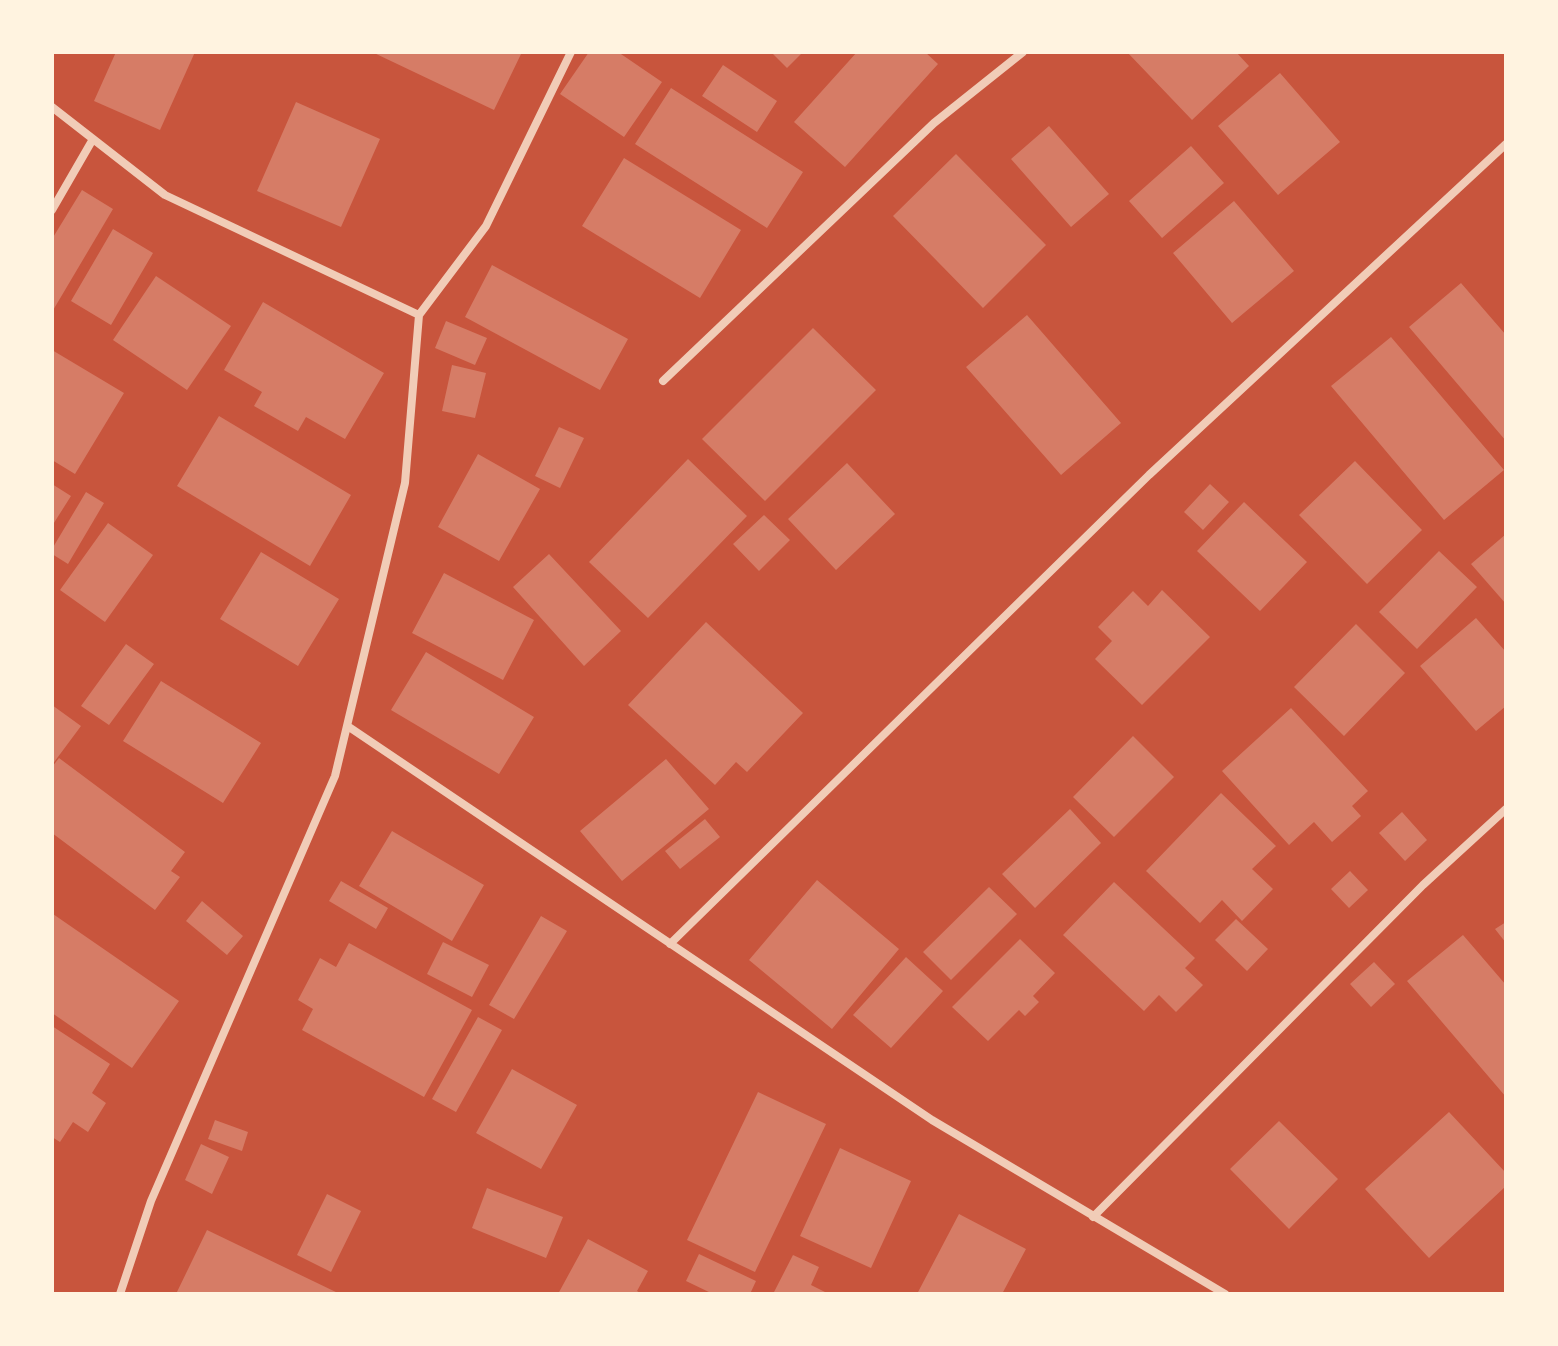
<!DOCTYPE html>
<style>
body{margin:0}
#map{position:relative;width:1558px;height:1346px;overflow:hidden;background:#c8553d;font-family:"Open Sans",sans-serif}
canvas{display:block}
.frame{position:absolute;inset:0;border:54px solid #fff3e0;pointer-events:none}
</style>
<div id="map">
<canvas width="1558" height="1346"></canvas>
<div class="frame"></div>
</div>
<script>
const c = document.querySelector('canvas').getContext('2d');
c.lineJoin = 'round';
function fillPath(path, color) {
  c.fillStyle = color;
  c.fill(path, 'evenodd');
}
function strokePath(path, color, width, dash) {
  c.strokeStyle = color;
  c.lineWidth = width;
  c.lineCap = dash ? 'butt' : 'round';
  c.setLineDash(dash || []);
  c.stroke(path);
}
const building = new Path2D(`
 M116 52H195L160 130 94 101Z
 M372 52H522L494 110Z
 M589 52H618L662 82 624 137 560 94Z
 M771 52H803L787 68Z
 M857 52H925L938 64 845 167 794 122Z
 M1127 52H1236L1249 66 1192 120Z
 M723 65 777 101 757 132 702 96Z
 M1280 73 1340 142 1278 195 1218 126Z
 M671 88 803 172 767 228 635 144Z
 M296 102 380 139 341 227 257 191Z
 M1049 126 1109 194 1071 227 1011 159Z
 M1191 146 1224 183 1162 238 1129 201Z
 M956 154 1046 245 983 308 893 216Z
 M624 158 741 230 700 298 582 226Z
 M82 190 113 209 52 312V239Z
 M1234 201 1294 271 1232 323 1173 253Z
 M113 229 153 253 111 325 71 301Z
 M492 265 628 339 600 390 465 317Z
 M156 276 231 326 187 390 113 340Z
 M1461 283 1506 335V441L1409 327Z
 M263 302 384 373 345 439 306 417 298 431 254 406 262 392 224 370Z
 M1027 315 1121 423 1061 475 966 367Z
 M446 321 487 338 475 365 435 348Z
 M813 328 876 390 765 501 702 439Z
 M1391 337 1504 470 1444 520 1331 386Z
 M52 350 124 393 75 474 52 460Z
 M452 365 486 373 475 418 442 411Z
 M219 416 351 495 310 566 177 486Z
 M559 427 584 438 560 488 535 476Z
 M478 454 540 489 499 561 438 527Z
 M688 459 747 516 648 618 589 562Z
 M1355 461 1422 530 1367 584 1299 515Z
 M847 463 895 514 836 570 788 519Z
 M52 484 71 496 52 526Z
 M1210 484 1229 502 1203 530 1184 512Z
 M86 492 104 503 68 564 52 554V549Z
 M1244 502 1307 562 1260 611 1197 551Z
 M764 515 790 540 759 571 733 544Z
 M108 523 153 555 105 622 60 590Z
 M1506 534V604L1471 564Z
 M1439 551 1477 587 1417 649 1379 612Z
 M261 552 339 599 298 666 220 619Z
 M549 554 621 631 584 666 513 587Z
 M444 573 534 620 503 680 412 633Z
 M1162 590 1210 637 1142 705 1095 659 1112 641 1098 627 1133 591 1148 606Z
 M1476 618 1506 652V706L1476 731 1420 666Z
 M706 622 803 713 747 772 736 762 715 785 628 705Z
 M1356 624 1405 673 1344 736 1294 687Z
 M126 644 154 664 109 725 81 706Z
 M426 652 534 717 499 774 391 710Z
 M161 681 261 743 223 803 123 741Z
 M52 705 81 726 52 765Z
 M1291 708 1368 791 1352 806 1361 816 1332 842 1314 822 1289 845 1222 771Z
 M1133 736 1174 777 1114 837 1073 797Z
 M59 758 185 852 171 871 180 877 155 910 52 833V767Z
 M666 759 709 809 622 881 580 831Z
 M1221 793 1276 846 1252 869 1273 889 1242 921 1222 900 1200 923 1146 871Z
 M1070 809 1101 843 1035 908 1002 874Z
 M1402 812 1427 840 1405 861 1379 833Z
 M705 819 720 837 680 869 665 851Z
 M392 831 484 885 452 941 359 886Z
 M1350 871 1368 890 1349 908 1331 889Z
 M817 880 899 949 832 1029 749 960Z
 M341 881 388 908 376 929 329 901Z
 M1114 882 1195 958 1185 968 1203 985 1176 1012 1159 995 1144 1011 1063 935Z
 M989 887 1017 914 951 980 923 952Z
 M202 901 243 936 227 955 186 921Z
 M53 914 179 1001 132 1068 52 1013Z
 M541 916 567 931 514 1019 489 1005Z
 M1236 919 1268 949 1247 971 1215 940Z
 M1506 922V943L1495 929Z
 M1463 935 1506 985V1097L1407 981Z
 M1020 939 1055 973 1033 996 1039 1002 1025 1016 1019 1010 988 1041 952 1007Z
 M443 942 489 965 472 997 427 974Z
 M349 943 472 1010 424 1097 302 1030 313 1009 298 1000 320 958 336 967Z
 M906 957 943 991 891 1048 853 1015Z
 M1374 962 1395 984 1371 1007 1350 984Z
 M478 1017 502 1030 456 1112 432 1099Z
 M52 1026 110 1064 92 1093 106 1103 88 1132 73 1122 60 1142 52 1137Z
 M512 1069 577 1105 541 1169 476 1133Z
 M758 1092 826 1124 755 1272 687 1240Z
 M1449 1112 1506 1173V1186L1429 1258 1365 1189Z
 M215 1120 248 1132 242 1151 208 1139Z
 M1279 1121 1338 1179 1289 1229 1230 1169Z
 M201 1144 229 1157 212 1194 185 1180Z
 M840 1148 911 1181 871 1268 800 1236Z
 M487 1188 563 1217 546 1258 472 1228Z
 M327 1194 361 1211 331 1272 297 1255Z
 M959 1214 1026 1249 1002 1294H917Z
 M207 1230 340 1294H176Z
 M588 1239 648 1271 637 1291 642 1294H558Z
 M699 1254 756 1281 750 1294H713L686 1281Z
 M793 1255 819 1267 811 1285 829 1294H773Z`);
const minor = new Path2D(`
 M52 107 165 195 419 315
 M52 210 93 139
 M663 381 934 123 1023 52
 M349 727 932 1120 1225 1294
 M670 944 1149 475 1506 144
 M1093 1217 1423 885 1506 809
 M120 1294 151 1201 335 776 405 483 419 315 486 226 571 52`);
fillPath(building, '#d67c66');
strokePath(minor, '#f1ccb7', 8);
</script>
